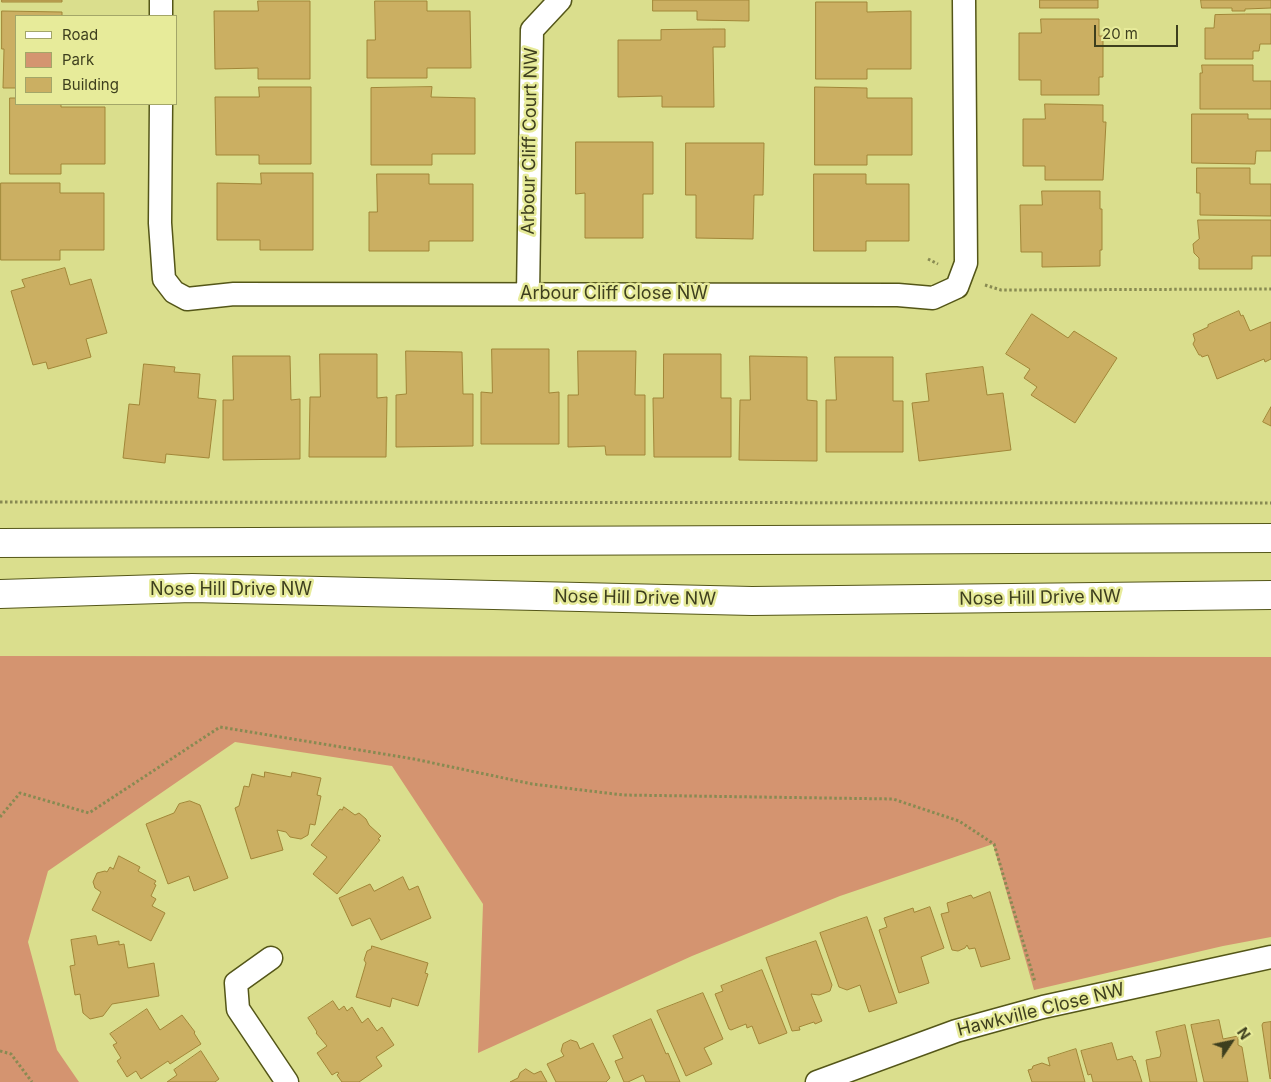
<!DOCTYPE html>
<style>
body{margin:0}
#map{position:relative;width:1271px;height:1082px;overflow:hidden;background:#dade8d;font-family:Inter,sans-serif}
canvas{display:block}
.legend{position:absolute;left:15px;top:15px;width:162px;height:90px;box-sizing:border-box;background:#e7eb9a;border:1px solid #a3a668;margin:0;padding:6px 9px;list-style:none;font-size:15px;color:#3e3f1e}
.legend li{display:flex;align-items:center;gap:10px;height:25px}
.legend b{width:25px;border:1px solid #a3a668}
.north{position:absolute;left:1206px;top:1017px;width:50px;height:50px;-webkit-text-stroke:4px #e7eb9a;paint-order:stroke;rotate:56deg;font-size:14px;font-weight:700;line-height:20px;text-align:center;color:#3e3f1e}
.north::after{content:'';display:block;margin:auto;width:18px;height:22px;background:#3e3f1e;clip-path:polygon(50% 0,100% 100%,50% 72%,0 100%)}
.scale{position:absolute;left:1094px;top:25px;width:84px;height:22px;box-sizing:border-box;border:2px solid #3e3f1e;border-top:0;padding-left:6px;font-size:15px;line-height:18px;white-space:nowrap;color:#3e3f1e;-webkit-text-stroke:4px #e7eb9a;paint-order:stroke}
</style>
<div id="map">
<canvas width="1271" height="1082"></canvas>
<ul class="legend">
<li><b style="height:6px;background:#fff"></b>Road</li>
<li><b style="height:14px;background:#d49470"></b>Park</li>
<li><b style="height:14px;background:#cbaf62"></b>Building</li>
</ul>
<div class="north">N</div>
<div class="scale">20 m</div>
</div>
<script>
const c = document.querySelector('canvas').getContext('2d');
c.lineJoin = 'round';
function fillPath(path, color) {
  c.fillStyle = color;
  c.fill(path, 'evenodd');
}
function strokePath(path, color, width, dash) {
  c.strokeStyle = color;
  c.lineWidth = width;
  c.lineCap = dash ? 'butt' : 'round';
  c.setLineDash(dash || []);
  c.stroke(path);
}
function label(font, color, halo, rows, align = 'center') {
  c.font = font + ' Inter,sans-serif';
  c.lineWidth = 5;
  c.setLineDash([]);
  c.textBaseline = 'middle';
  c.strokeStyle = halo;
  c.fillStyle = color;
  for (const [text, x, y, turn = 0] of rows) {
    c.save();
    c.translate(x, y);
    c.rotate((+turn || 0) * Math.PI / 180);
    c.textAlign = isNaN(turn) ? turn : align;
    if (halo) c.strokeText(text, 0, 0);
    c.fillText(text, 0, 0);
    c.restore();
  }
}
const green = new Path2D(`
 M0 656 1271 657V937L1223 946 1034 990 993 844 840 896 692 956 478 1053 483 904 392 766 235 742 48 871 28 942 57 1050 79 1082H0Z`);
const building = new Path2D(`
 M2 0H62V2H2Z
 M653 0H749V21L697 20V11H653Z
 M1040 0H1098V8H1040Z
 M1201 0H1271V8L1245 9V11H1232V8H1202Z
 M258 1H310V79H258V68L215 69 214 11H258Z
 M375 1H427V11H470L471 68H427V78H367V40H375Z
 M816 2H867V12L911 11V69H867V79H816Z
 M2 11 62 12V16H16V88H3L4 49H2Z
 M1246 14H1271V44H1260L1259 51H1253V59H1205V28H1214L1215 15Z
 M1041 19H1099V36H1103V77H1099V95H1041V80H1019V33H1041Z
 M712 29H725V47H713L714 107H662V96L618 97V40H661V30Z
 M1202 65H1253V81H1271V109H1200V73H1202Z
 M259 87H311V164H259V155H216L215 97H259Z
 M432 87 431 97 475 98V154H432V165H371V88Z
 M815 87 867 88V98H912V155H867V165H815Z
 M10 98H16V104H61V107H105V164H61V174H10Z
 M1045 104 1103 105V122H1106L1103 180H1045V166H1023V119H1045Z
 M1192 114H1248V119H1271V151H1256L1255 164 1192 163Z
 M576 142H653V194H643V238H585V193L576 194Z
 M686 143H764L763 195H754L753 239 696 238V195H686Z
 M1197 168H1250V184H1271V216L1200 215V193H1197Z
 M261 173H313V250H260V240H217V183L261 184Z
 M377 174H429V184H473V241H429V251H369V212H377Z
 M814 174H866V184H909V241H866V251H814Z
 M1 183H60V193H104V250H60V260H1Z
 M1042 191H1100V209H1102V250H1100V266L1042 267V252H1021L1020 205H1042Z
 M1198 220H1271V256H1252V269H1199V258L1194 253 1193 244 1199 239Z
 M65 268 70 285 91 279 107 333 86 339 91 357 48 369 46 362 33 365 11 291 25 287 22 280Z
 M1239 311 1241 316 1243 315 1250 331 1271 322V359L1265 362 1264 359 1217 379 1208 355 1202 357 1201 355H1199L1193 344 1195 340 1193 334 1208 327V325Z
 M1032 314 1068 338 1074 331 1117 358 1075 423 1031 395 1037 387 1024 378 1030 369 1006 354Z
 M492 349H549V393L559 392V444H481V392L492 393Z
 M406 351 462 352 463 394H473V446L396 447V395L406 394Z
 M578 351H636L635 395H645V455H606L605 446 568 447V395H578Z
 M320 354H377V398L387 397 386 457H309L310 397H320Z
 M664 354H721V398H731V457H654L653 398H663Z
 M233 356H290L291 400 300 399V459L223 460V400H233Z
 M750 356 807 357V400L817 401V461L739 460 740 400H750Z
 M835 357H893V401H903V452H826V400H836Z
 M144 364 175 367 174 372 200 374 198 398 216 400 209 458 166 454 165 463 123 458 129 404 139 405Z
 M983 367 987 395 1003 393 1011 450 919 461 912 403 929 401 926 374Z
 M1271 407V426L1263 422Z
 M265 772 291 777 292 772 321 778 317 795 321 796 315 825 310 824 308 835 301 839 290 837 286 832 277 830 283 850 251 859 235 808 239 806 244 786 249 787 252 774 264 777Z
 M190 801 200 805 228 878 194 891 189 876 168 884 146 824 174 813 179 804Z
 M344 807 355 815 359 813 366 819 369 825 381 836 378 839 380 840 337 894 313 874 327 857 311 845 340 809 342 810Z
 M119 856 140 867 138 871 156 881 154 884 156 885 151 896 156 899 152 906 165 913 151 941 92 910 101 892 95 888 93 882 97 873 105 871 107 872 110 867 113 869Z
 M403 877 409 890 418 886 431 918 381 940 370 918 352 926 339 898 370 884 374 891Z
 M990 892 1010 959 981 967 975 948 969 949 967 945 965 948 958 951 952 950 941 914 949 912 947 903 971 895 973 898Z
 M930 907 944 948 921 957 929 983 899 993 879 930 887 927 884 918 913 908 914 912Z
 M867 917 897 1003 869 1012 860 985 847 990 839 987 820 933Z
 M96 936 98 945 119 941V945L124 944 128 968 154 963 159 996 112 1004 103 1016 90 1019 83 1013 80 994 75 995 70 966 75 965 71 940Z
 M816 941 832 985 830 991 819 995 811 994 822 1021 815 1024 814 1022 799 1027 800 1030 792 1031 766 958Z
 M372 946 428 963 425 973 428 974 418 1006 392 998 390 1007 356 997 366 963 364 960 367 951 371 949Z
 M762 970 787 1033 759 1044 752 1026 747 1028 746 1024 731 1030 729 1029 715 994 723 991 721 986Z
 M703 993 723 1039 704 1048 712 1064 686 1076 657 1011Z
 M333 1001 339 1010 344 1006 347 1011 352 1007 362 1023 368 1018 377 1031 382 1027 394 1045 376 1057 382 1066 359 1082H342L337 1075 339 1073 337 1072 332 1075 317 1053 327 1046 316 1033 317 1032 308 1018Z
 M147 1009 160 1030 182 1015 195 1032 194 1033 201 1044 170 1064 168 1061 141 1079 136 1071 127 1077 117 1061 121 1058 113 1045 117 1043 110 1034Z
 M651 1019 666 1054 668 1053 680 1082H646L643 1075 628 1082H624L615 1061 623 1058 613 1036Z
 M1219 1020 1223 1039 1238 1036V1045L1242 1047 1248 1082H1204L1191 1025Z
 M1271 1022V1078L1270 1079 1262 1025 1263 1023Z
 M1185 1025 1197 1082H1150L1146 1060 1160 1057 1161 1053 1156 1032Z
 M571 1040 577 1042 580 1049 593 1043 610 1078 606 1082H556L547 1064 564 1056 561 1051 563 1044Z
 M1112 1043 1117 1060 1132 1056 1134 1061 1135 1060 1142 1082H1093L1091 1074 1088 1075 1081 1051Z
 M1076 1049 1085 1082H1032L1028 1070 1032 1069 1033 1066 1042 1063 1050 1066 1048 1058Z
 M201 1051 219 1079 215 1082H167L177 1075 174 1070Z
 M526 1069 534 1074 541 1071 547 1082H510L518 1078 520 1073Z`);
const path = new Path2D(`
 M928 259 938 264
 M985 285 1001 290 1271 289
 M0 502 1271 503
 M0 817 20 793 89 813 220 727 414 759 532 784 623 795 893 799 959 821 994 844 1035 982
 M0 1051 11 1054 32 1082`);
const minor = new Path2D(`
 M161 16V0
 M161 104 160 223 164 279 174 292 187 299 234 294 898 295 933 298 957 287 966 263 964 0
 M528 294 532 30 560 0
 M271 958 236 983 238 1009 287 1082
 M817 1082 956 1031 1043 1007 1271 957`);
const secondary = new Path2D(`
 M0 543 1271 538
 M0 594 192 588 752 601 1271 595`);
const streetNames = [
 ["Arbour Cliff Court NW",530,141,-89],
 ["Arbour Cliff Close NW",614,294],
 ["Nose Hill Drive NW",231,590],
 ["Nose Hill Drive NW",635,598,1],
 ["Nose Hill Drive NW",1040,598,-1],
 ["Hawkville Close NW",1041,1010,-14]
];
fillPath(green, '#d49470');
fillPath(building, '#cbaf62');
strokePath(building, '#a18638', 1);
strokePath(minor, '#545618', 25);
strokePath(secondary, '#545618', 30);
strokePath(path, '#888a52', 3, [2.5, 2.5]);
strokePath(minor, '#fff', 22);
strokePath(secondary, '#fff', 28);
label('18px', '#3e3f1e', '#e7eb9a', streetNames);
</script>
